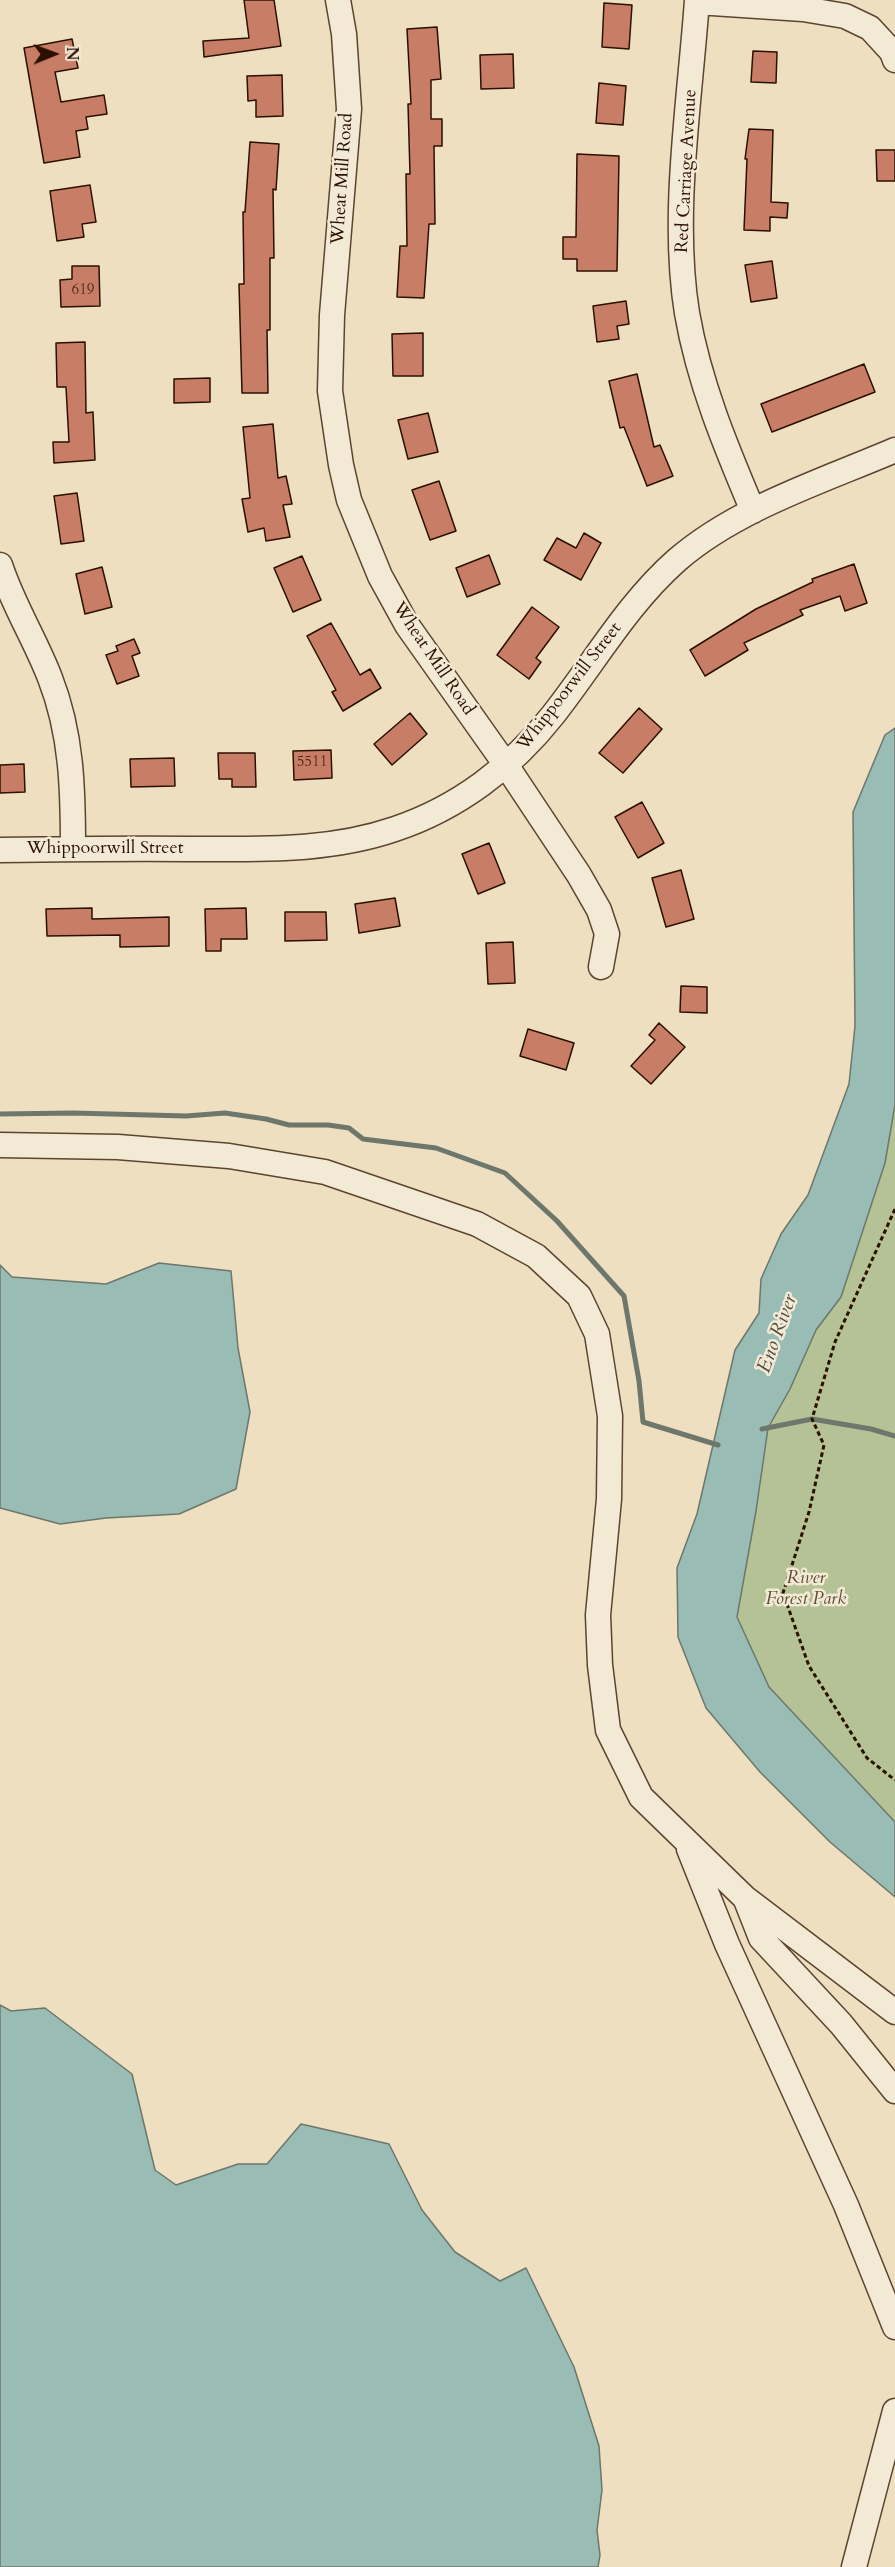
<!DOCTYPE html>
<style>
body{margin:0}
#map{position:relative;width:895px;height:2567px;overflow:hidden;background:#eddfc0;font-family:Cardo,serif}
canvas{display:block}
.north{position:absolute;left:24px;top:24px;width:60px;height:60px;-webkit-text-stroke:4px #f3ead6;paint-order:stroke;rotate:89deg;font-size:16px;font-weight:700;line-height:24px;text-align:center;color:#2c1000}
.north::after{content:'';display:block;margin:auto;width:21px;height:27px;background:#2c1000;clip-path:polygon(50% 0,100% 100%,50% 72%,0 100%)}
</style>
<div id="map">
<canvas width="895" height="2567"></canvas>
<div class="north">N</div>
</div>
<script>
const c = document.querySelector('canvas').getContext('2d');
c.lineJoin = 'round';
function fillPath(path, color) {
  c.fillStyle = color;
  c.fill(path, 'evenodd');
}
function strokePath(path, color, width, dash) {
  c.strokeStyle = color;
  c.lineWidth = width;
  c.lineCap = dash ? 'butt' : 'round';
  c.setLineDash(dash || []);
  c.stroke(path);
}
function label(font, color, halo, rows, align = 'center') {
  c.font = font + ' Cardo,serif';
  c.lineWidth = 5;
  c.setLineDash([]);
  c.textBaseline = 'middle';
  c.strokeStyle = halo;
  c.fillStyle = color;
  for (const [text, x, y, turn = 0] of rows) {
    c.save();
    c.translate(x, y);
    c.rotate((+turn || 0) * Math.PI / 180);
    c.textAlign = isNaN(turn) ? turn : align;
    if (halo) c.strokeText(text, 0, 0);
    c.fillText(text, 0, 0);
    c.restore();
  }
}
const green = new Path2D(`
 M895 1063V1854L716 1655V1563Z`);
const water = new Path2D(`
 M895 728V1105L885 1163 841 1297 816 1330 790 1389 768 1428 756 1511 737 1617 769 1687 895 1822V1897L830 1842 760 1772 706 1708 678 1637 677 1568 697 1514 735 1350 759 1313 761 1279 781 1234 808 1195 849 1084 855 1026 853 812 885 735Z
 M159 1263 231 1271 238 1348 250 1412 236 1489 179 1514 106 1518 60 1524 0 1508V1265L12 1277 106 1284Z
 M0 2005 11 2011 45 2008 132 2074 155 2170 176 2185 238 2164H267L301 2124 389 2144 422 2210 455 2252 500 2281 526 2268 574 2367 599 2446 602 2490 597 2530 600 2555 598 2567H0Z`);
const stream = new Path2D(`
 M0 1114 73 1113 186 1116 225 1113 266 1119 289 1125H328L349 1128 363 1139 436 1148 505 1173 557 1221 624 1296 639 1381 643 1422 718 1445
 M762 1429 812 1419 871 1429 895 1436`);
const building = new Path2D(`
 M244 0H274L281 46 204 57 203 41 249 38Z
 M604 3 632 5 629 49 602 47Z
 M437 27 441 79 431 80V119H442V146H434L435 224H429L424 298 397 297 400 246H407L406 174H410L408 104H411L407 29Z
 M72 39 78 68 55 72 61 102 104 95 107 114 86 117 88 129 76 131 80 157 44 163 24 48Z
 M753 51 777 52 776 83 751 82Z
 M513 54 514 88 481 89 480 55Z
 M282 75 283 116 256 117V100L248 101 247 76Z
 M599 83 626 86 623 125 596 123Z
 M749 129 773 130 771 202 788 203 787 218 770 217V231L744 230 747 159H745Z
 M250 142 279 144 276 190 273 189 274 258H270V330H267L268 393H242L239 284H244L243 212H245Z
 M876 150H895V181H877Z
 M577 154 619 156 617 271H577V259H563V237H576Z
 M90 185 96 222 82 224 84 237 57 241 50 191Z
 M772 261 777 298 751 302 745 265Z
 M72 266H99L100 306 61 307 60 280 72 279Z
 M626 301 629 324 617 326 619 339 597 342 593 306Z
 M423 333V376H393L392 334Z
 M85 342 86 413 93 412 95 460 54 463 53 442H69L66 387H57L56 343Z
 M864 364 875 392 772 432 761 404Z
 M637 374 654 447 660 445 673 476 647 486 624 427 620 428 609 381Z
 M210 378V402L174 403V379Z
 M428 413 438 452 408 459 398 420Z
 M273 424 278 478 286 476 292 504 283 505 290 537 266 541 264 528 248 532 242 499 250 498 243 427Z
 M439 481 456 531 430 540 412 490Z
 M77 493 84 541 61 544 54 496Z
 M584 533 601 543 581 580 544 560 557 538 576 548Z
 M489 555 500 584 467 597 456 568Z
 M302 556 321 600 293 612 274 568Z
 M854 564 867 603 845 611 840 596 800 610 803 615 744 643 748 650 705 676 690 650 756 609 813 582 812 579Z
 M102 567 112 607 85 614 76 574Z
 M532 607 559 627 536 658 541 662 529 679 497 655Z
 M331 623 360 675 370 669 381 688 343 711 332 692 336 690 307 636Z
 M134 639 140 653 132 656 139 676 117 684 106 655 118 651 116 646Z
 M639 708 662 729 623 773 599 753Z
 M410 713 427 734 392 765 374 744Z
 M331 750 332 778 294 780 293 751Z
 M218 753H255L256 787H232V779H219Z
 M174 758 175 786 131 787 130 759Z
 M24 764 25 792 0 793V765Z
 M642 802 664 843 638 858 615 817Z
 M489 843 505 883 478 894 462 854Z
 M681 870 694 919 666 927 652 878Z
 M395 898 400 926 359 933 355 904Z
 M92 908V919L169 917V946L120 947V935L47 936 46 909Z
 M246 908 247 939H221V951H206L205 909Z
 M285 912H326L327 940 285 941Z
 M513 942 515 983 488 984 486 943Z
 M681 986 707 987V1013L680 1012Z
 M659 1023 685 1047 651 1084 631 1066 655 1040 649 1035Z
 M528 1029 574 1043 566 1070 520 1056Z`);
const path = new Path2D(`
 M895 1209 835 1342 812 1419 824 1445 809 1512 783 1593 809 1666 867 1758 895 1780`);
const minor = new Path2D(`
 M338 0 344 34 349 109 332 315 330 391 341 465 349 500 380 576 407 625 506 765 579 875 599 910 607 934 601 967
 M697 0C690 100 671 215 687 313 699 383 726 447 753 511
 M697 2 803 9 845 16 870 28 892 52 895 60
 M0 565C13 605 35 639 50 678 72 734 73 790 73 849
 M0 850C66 849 132 848 198 849 265 849 331 851 395 829 458 808 512 767 553 715 594 663 627 604 677 560 737 508 823 481 895 450
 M0 1145 118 1147 229 1156 325 1172 477 1224 536 1256 579 1296 597 1334 610 1416 609 1499 598 1615 600 1665 608 1730 641 1797 745 1898 895 2012
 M689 1849 727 1944 846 2205 895 2327
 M746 1900 761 1938 841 2024 895 2091
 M854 2567 895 2411`);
const numberNames = [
 ["619",83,291],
 ["5511",312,763]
];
const streetNames = [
 ["Red Carriage Avenue",687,171,-87],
 ["Wheat Mill Road",343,179,-86],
 ["Wheat Mill Road",433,659,56],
 ["Whippoorwill Street",570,687,-52],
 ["Whippoorwill Street",105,849]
];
const parkNames = [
 ["River",806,1579],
 ["Forest Park",806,1600]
];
const waterNames = [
 ["Eno River",778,1334,-70]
];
fillPath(green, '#b4c295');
fillPath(water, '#99bcb4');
strokePath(water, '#6d776c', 1.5);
strokePath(stream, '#6d776c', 5);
fillPath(building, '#c87d67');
strokePath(building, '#2c1000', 1.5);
strokePath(minor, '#5c4430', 27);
strokePath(path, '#2c1000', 3, [4.5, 3]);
strokePath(minor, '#f3ead6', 24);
label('15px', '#532b1a', null, numberNames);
label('18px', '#2c1000', '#f3ead6', streetNames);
label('italic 18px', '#5c4e34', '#f3ead6', parkNames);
label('italic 20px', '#524c3f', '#f3ead6', waterNames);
</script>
